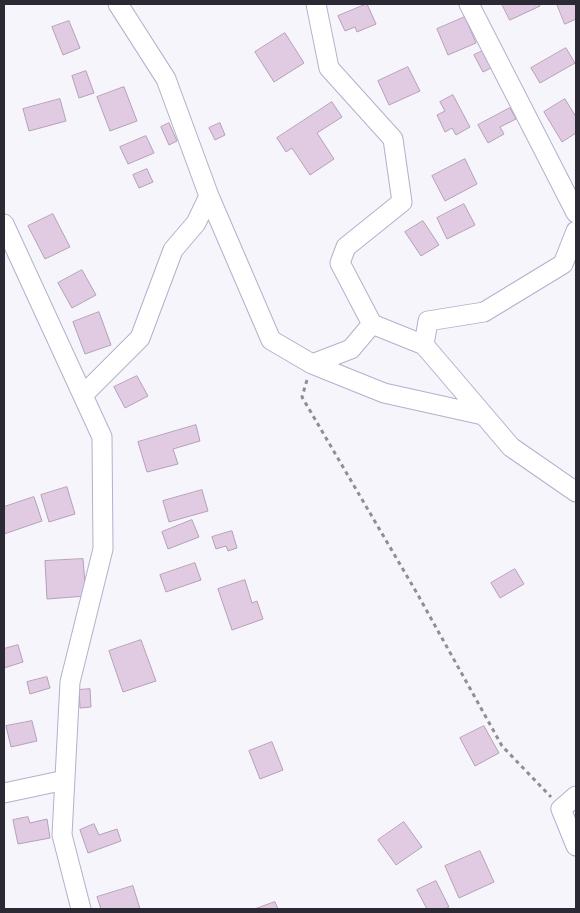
<!DOCTYPE html>
<style>
body{margin:0}
#map{position:relative;width:580px;height:913px;overflow:hidden;background:#f6f5fb;font-family:"Fira Sans",sans-serif}
canvas{display:block}
.frame{position:absolute;inset:0;border:5px solid #2a2934;pointer-events:none}
</style>
<div id="map">
<canvas width="580" height="913"></canvas>
<div class="frame"></div>
</div>
<script>
const c = document.querySelector('canvas').getContext('2d');
c.lineJoin = 'round';
function fillPath(path, color) {
  c.fillStyle = color;
  c.fill(path, 'evenodd');
}
function strokePath(path, color, width, dash) {
  c.strokeStyle = color;
  c.lineWidth = width;
  c.lineCap = dash ? 'butt' : 'round';
  c.setLineDash(dash || []);
  c.stroke(path);
}
const building = new Path2D(`
 M367 4 376 24 357 32 355 27 345 31 338 16Z
 M502 4H539L540 6 510 20Z
 M557 4H576V19L565 24Z
 M465 17 476 43 448 55 437 29Z
 M69 21 80 48 63 55 52 27Z
 M285 33 304 63 274 82 255 52Z
 M566 48 575 63 540 83 531 68Z
 M485 50 493 67 483 72 474 55Z
 M408 67 420 91 389 105 378 81Z
 M86 71 94 93 79 98 72 76Z
 M124 87 137 121 110 131 97 97Z
 M453 95 470 127 456 135 452 128 445 132 437 115 445 111 440 102Z
 M60 99 66 121 29 131 23 109Z
 M565 99 576 117V133L562 142 544 112Z
 M332 102 342 117 317 133 334 159 310 175 292 148 286 152 277 138Z
 M510 108 516 119 500 127 504 134 488 143 478 125Z
 M169 123 177 141 169 145 161 127Z
 M220 123 225 135 215 140 209 128Z
 M146 136 154 153 128 164 120 147Z
 M465 159 477 184 445 201 432 176Z
 M147 169 153 182 139 188 133 175Z
 M464 204 475 225 447 239 437 218Z
 M53 214 70 247 45 259 28 226Z
 M423 221 439 245 421 256 405 232Z
 M82 270 96 295 72 308 58 283Z
 M99 312 111 345 85 354 73 322Z
 M137 376 148 396 125 408 114 387Z
 M196 425 200 441 173 449 178 464 147 472 138 442Z
 M67 487 75 514 49 522 41 495Z
 M202 490 208 511 169 522 163 501Z
 M34 497 42 521 4 534V507Z
 M192 520 199 537 168 549 162 532Z
 M232 531 237 548 228 551 226 546 216 549 212 537Z
 M83 559 86 596 47 599 45 561Z
 M195 563 201 580 166 592 160 575Z
 M515 569 524 584 500 598 491 583Z
 M245 580 252 603 257 601 263 619 232 630 218 589Z
 M141 640 156 681 123 692 109 651Z
 M18 645 23 662 4 668V649Z
 M47 677 50 688 30 694 27 682Z
 M90 689 91 707 80 708 79 690Z
 M32 721 37 741 11 747 6 726Z
 M484 726 499 753 475 766 460 738Z
 M272 742 283 770 260 779 249 751Z
 M28 817 30 823 47 819 50 838 18 844 13 820Z
 M404 822 422 847 396 865 378 840Z
 M94 824 99 835 117 829 121 841 88 853 80 830Z
 M480 851 494 882 459 898 445 866Z
 M436 881 449 907 445 909H427L417 890Z
 M133 886 140 909H101L97 897Z
 M275 902 278 909H255Z`);
const path = new Path2D(`
 M307 380 302 397 418 595 502 746 551 797`);
const minor = new Path2D(`
 M316 4 329 68 393 139 402 202 346 247 340 263 372 324 424 345 511 447 576 492
 M469 4 576 213
 M209 196 271 340 312 364 384 393 483 415
 M4 224 102 437 103 549 70 682 62 835 81 909
 M424 345 428 321 484 312 563 264 576 231
 M312 364 351 349 372 324
 M83 395 140 338 173 250 196 223 209 196 166 79 118 4
 M4 793 65 780
 M576 796 561 809 576 846`);
fillPath(building, '#e1cbe3');
strokePath(building, '#b5a0b7', 1);
strokePath(minor, '#b3b0cc', 21);
strokePath(path, '#8f8e96', 3, [4, 4]);
strokePath(minor, '#fff', 19);
</script>
